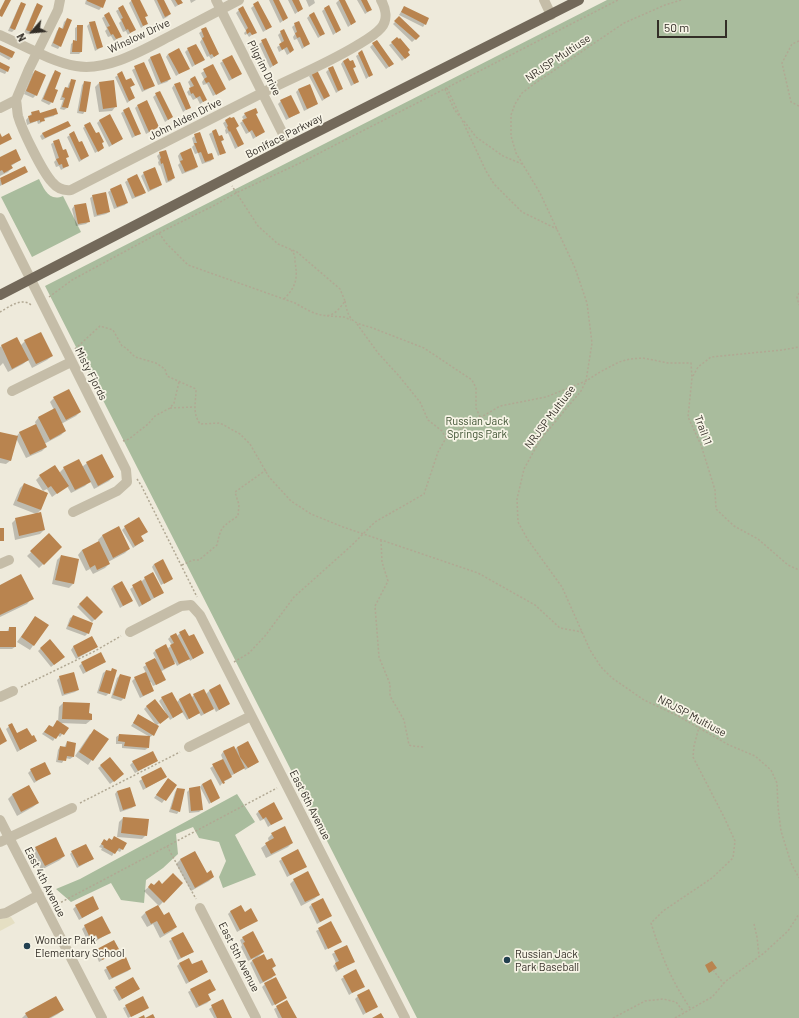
<!DOCTYPE html>
<style>
body{margin:0}
#map{position:relative;width:799px;height:1018px;overflow:hidden;background:#eeeadb;font-family:Barlow,sans-serif}
canvas{display:block}
.north{position:absolute;left:12px;top:12px;width:40px;height:40px;-webkit-text-stroke:3px #f7f4e6;paint-order:stroke;rotate:243deg;font-size:11px;font-weight:700;line-height:16px;text-align:center;color:#332e27}
.north::after{content:'';display:block;margin:auto;width:14px;height:18px;background:#332e27;clip-path:polygon(50% 0,100% 100%,50% 72%,0 100%)}
.scale{position:absolute;left:657px;top:20px;width:70px;height:18px;box-sizing:border-box;border:2px solid #332e27;border-top:0;padding-left:5px;font-size:12px;line-height:14px;white-space:nowrap;color:#332e27;-webkit-text-stroke:3px #f7f4e6;paint-order:stroke}
</style>
<div id="map">
<canvas width="799" height="1018"></canvas>
<div class="north">N</div>
<div class="scale">50 m</div>
</div>
<script>
const c = document.querySelector('canvas').getContext('2d');
c.lineJoin = 'round';
function fillPath(path, color) {
  c.fillStyle = color;
  c.fill(path, 'evenodd');
}
function strokePath(path, color, width, dash) {
  c.strokeStyle = color;
  c.lineWidth = width;
  c.lineCap = dash ? 'butt' : 'round';
  c.setLineDash(dash || []);
  c.stroke(path);
}
function label(font, color, halo, rows, align = 'center') {
  c.font = font + ' Barlow,sans-serif';
  c.lineWidth = 3.5;
  c.setLineDash([]);
  c.textBaseline = 'middle';
  c.strokeStyle = halo;
  c.fillStyle = color;
  for (const [text, x, y, turn = 0] of rows) {
    c.save();
    c.translate(x, y);
    c.rotate((+turn || 0) * Math.PI / 180);
    c.textAlign = isNaN(turn) ? turn : align;
    if (halo) c.strokeText(text, 0, 0);
    c.fillText(text, 0, 0);
    c.restore();
  }
}
const green = new Path2D(`
 M607 0H799V1018H417L45 286Z
 M39 179C44 189 49 202 63 196L81 232 32 257 1 197Z
 M237 794 255 822 235 835 256 875 223 888 219 877 226 861 219 842 199 838 193 827 176 834 178 854 163 868 146 880 144 903 121 900 111 883 71 902 56 889 80 879Z`);
const plaza = new Path2D(`
 M11 917 15 923 0 931V919Z`);
const shadow = new Path2D(`
 M86 0H105L102 7 99 10 85 4Z
 M132 0H139L147 23 141 28 129 3Z
 M154 0H163L170 14 167 17 163 19Z
 M171 0H180L182 3 175 7Z
 M190 0H196L191 3Z
 M269 0H278L284 20 280 23Z
 M288 0H298L302 9 295 14Z
 M306 0H314L315 3 309 7Z
 M339 0H344L355 22 348 27 336 3Z
 M357 0H366L371 10 365 14Z
 M21 3 14 30 12 32 8 31 19 6Z
 M257 3 271 27 263 32 251 8Z
 M37 5 30 32 28 34 24 33 35 7Z
 M328 6 340 30 333 35 322 11Z
 M404 7 425 24 423 27 399 15Z
 M119 9 134 30 128 35 126 31 123 32 119 23 121 21 116 11Z
 M239 10 256 32 249 37 247 34 245 35 244 33 246 31 236 13Z
 M310 15 324 34 318 38 307 18Z
 M105 16 120 37 114 41 111 36 108 37 105 31 107 29 102 18Z
 M399 18 419 36 412 42 393 24Z
 M67 19 60 46 58 49 51 46 57 31 59 29H62L64 22Z
 M298 22 309 44 302 49 297 39 294 40 293 37 295 34 292 27Z
 M90 23 102 47 95 51 87 26Z
 M78 26 81 52 79 54H70L71 44 75 41V28Z
 M206 28 218 54 211 59 209 56 207 57 200 42 202 39 199 33Z
 M283 30 290 53 287 55 284 49 279 52 277 47 282 44 278 35Z
 M266 39 277 63 270 68 259 44Z
 M392 43 407 53 406 57 402 61 389 45Z
 M373 44 393 64 386 69 370 47Z
 M0 46 12 57 9 60 0 55Z
 M188 49 203 60 192 67 185 52Z
 M362 52 372 74 366 79 356 56Z
 M160 54 170 79 167 82 158 85 148 60 150 58Z
 M168 54 188 68 176 76 166 57Z
 M223 61 241 74 229 81 220 63Z
 M343 61 355 67 352 70 358 82 351 86 341 64Z
 M0 63 7 71 5 74 0 72Z
 M144 63 154 86 142 92 132 70Z
 M213 66 225 89 213 96 207 84 203 85 202 82 204 79 201 73Z
 M329 69 342 89 336 93 326 72Z
 M35 71 36 95 33 98 24 94 32 74Z
 M55 72 52 102 49 105 41 101 53 74Z
 M122 73 126 81 133 85 130 88 134 98 127 103 115 77Z
 M312 74 329 96 322 101 309 76Z
 M191 79 206 100 200 104 197 98 193 100 190 95 189 96 187 92 191 88 188 82Z
 M72 80 67 108 64 110 60 109 63 100H60L63 91 65 88 67 89 69 83Z
 M85 82V111L83 114 77 113 82 85Z
 M99 83 116 106 112 111 99 112 95 87Z
 M174 85 190 107 183 112 172 88Z
 M299 89 317 104 314 106 304 111 296 92Z
 M159 92 172 117 165 122 153 97Z
 M281 101 299 113 286 120 278 104Z
 M137 106 158 127 155 129 146 134 135 108Z
 M124 111 139 134 132 138 121 113Z
 M32 113 39 115 56 113 54 116 43 119 41 123 38 124 37 121 27 125 26 120Z
 M245 114H255L264 132 261 134 253 139 250 132 246 134 240 123 244 120 242 117Z
 M230 118 243 144 235 149 228 133 226 134 225 130 226 129 223 123Z
 M100 120 122 139 109 147 97 123Z
 M69 126 67 128 42 140 40 136 43 133Z
 M85 126 101 143 103 148 95 153 83 128Z
 M216 130 218 137 223 140 221 142 224 152 218 156 209 134Z
 M199 133 207 155 213 158 211 161 202 164 198 153 195 154 192 147 194 145 192 138Z
 M70 135 79 143 88 156 79 162 67 137Z
 M58 140 62 152 67 157 65 159 68 166 61 170 59 166 56 167 54 162 56 160 51 144Z
 M160 153 174 178 171 181 166 183 160 165 159 166 158 162 159 161 157 156Z
 M180 153 197 166 195 169 182 174 178 165 180 163 178 156Z
 M0 158 20 160 11 166 12 168 8 172 0 176Z
 M24 167 27 172 24 174 0 186V180Z
 M144 173 161 185 158 187 148 192 141 176Z
 M128 180 144 193 142 195 132 199 125 182Z
 M111 190 127 202 125 205 114 209 108 192Z
 M93 196 109 212 106 214 94 217 90 198Z
 M74 206 89 221 86 224 76 226 72 209Z
 M17 338 20 346 25 341 52 356 47 360 32 368 28 360 23 364 8 372 3 363 0 366V347Z
 M54 398 80 412 76 416 61 424 65 431 61 435 44 444 46 447 42 451 26 458 16 438 11 460 6 464 0 463V433L16 437 20 432 36 425 35 422 39 417 54 410 50 402Z
 M87 463 113 477 109 481 94 489 90 481 85 486 71 493 67 486 52 497 47 489 43 491 36 480 40 476 59 473 64 468 82 467Z
 M24 484 41 510 36 514 13 505 20 488Z
 M16 519 44 530 40 534 15 540 12 523Z
 M125 527 140 536 143 541 133 548 122 530Z
 M118 528 129 549 125 553 108 562 109 564 105 568 93 574 90 569 86 571 78 555 82 550 99 542 98 540 102 536Z
 M49 535 61 547 39 568 27 556Z
 M61 556 78 560 73 584 69 588 52 584 57 560Z
 M154 564 172 579 161 585 152 567Z
 M145 578 163 593 139 607 130 589 142 581Z
 M0 586 32 598 27 604 0 617Z
 M113 586 131 601 120 608 111 589Z
 M87 597 102 612 92 622 77 607Z
 M73 616 88 633 85 636 66 629 70 618Z
 M35 617 47 625 30 650 17 642Z
 M9 628 15 647 12 649H0V632H7Z
 M180 633 202 653 190 661 189 659 177 666 175 662 171 666 160 672 162 682 153 686 151 682 149 683 153 691 150 693 140 698 132 681 135 678 146 673 143 667 156 659 153 653 155 651 166 646 167 649 172 645 168 639 171 636H177Z
 M50 640 61 659 51 667 38 651Z
 M73 647H97L76 659 71 650Z
 M105 662 83 674 79 666 82 663Z
 M106 671 110 672 109 693 106 696 97 693 103 673Z
 M120 675 124 698 121 701 111 698 117 678Z
 M60 677 78 690 75 692 62 696 57 680Z
 M219 686 229 704 216 712 214 708 210 711 201 716 199 713 187 720 182 712 170 720 168 716 157 725 153 735 150 737 131 726 139 715 156 725 144 709 147 706 165 713H166L159 701 162 698 176 703 180 699 191 698 194 695 206 694 209 691Z
 M63 703 88 714 91 720 86 724 59 723 67 728 60 737 57 735 53 741 42 734 49 726 52 728 57 721 58 722 59 707Z
 M12 724 17 734 31 738 36 741 17 752 6 729Z
 M90 734 107 739 88 765 75 756Z
 M119 735 148 748 145 750 122 748V744H116V737Z
 M67 742 73 757 70 759 65 758 62 763 56 762 58 750 60 747 64 748Z
 M233 747 235 750 237 747 258 762 255 764 245 770 244 768 231 776V777L229 779 223 782 220 786 210 768 223 760 221 755 223 752Z
 M110 758 120 776 110 784 98 768Z
 M157 761 135 773 130 765 133 762Z
 M161 768 166 777 143 790 139 781Z
 M31 770 50 773 34 783 28 773Z
 M168 779 176 785 162 803 154 798Z
 M202 784 219 797 209 804 200 787Z
 M29 786 38 803 33 807 17 816 8 799 12 795Z
 M177 789 179 811 177 814 169 812 175 792Z
 M190 789 202 809 199 812 189 813 187 792Z
 M117 791 135 805 132 808 120 812 115 794Z
 M259 811 282 818 268 827 264 819 260 821 256 814Z
 M123 818 146 835 142 839 117 837 119 822Z
 M272 834 292 843 288 847 266 858 261 848 269 842 268 838Z
 M115 837 122 849 120 852 116 850 112 856 101 850 102 848 99 847 102 843 111 841Z
 M36 848 64 856 60 860 41 870 32 852Z
 M72 852 93 859 77 868 70 854Z
 M194 852 206 874 213 877 209 881 191 891 176 864 180 860Z
 M282 859 306 867 287 877 279 861Z
 M294 880 319 895 314 899 301 906 290 884Z
 M182 883 158 907 163 916 176 927 172 931 160 938 153 924 147 927 141 917 145 913 159 906 144 891 152 884 154 887Z
 M311 905 331 916 317 924 309 907Z
 M76 906 98 909 79 920 73 909Z
 M231 911 256 921 237 932 228 914Z
 M331 923 340 942 325 950 316 931Z
 M85 926 109 933 96 941 93 937 87 940 82 929Z
 M183 933 193 952 178 960 169 941Z
 M243 938 263 952 257 958 267 961 275 966 272 969 274 975 272 978 260 984 250 963 255 958 248 961 241 947 242 945 240 940Z
 M114 942 118 951 99 962 95 952 97 950Z
 M346 946 354 961 336 972 333 966 336 963 332 954Z
 M180 963 192 966 207 972 186 984 177 966Z
 M107 968 130 969 128 971 109 980 104 970Z
 M344 977 363 986 349 995 341 979Z
 M265 984 286 998 272 1006 262 987Z
 M116 988 139 989 119 1001 113 990Z
 M191 990H215L207 995 210 1000 207 1003 196 1008 188 992Z
 M358 996 377 1006 363 1015 355 999Z
 M142 997 147 1008 145 1010 128 1018 123 1008Z
 M222 1000 231 1018H214L209 1009Z
 M287 1001 296 1018H278L274 1009Z
 M63 1010 58 1014 51 1018H22L26 1014Z`);
const building = new Path2D(`
 M5 0H11L2 17 0 16V10Z
 M87 0H106L103 8 87 1Z
 M131 0H140L148 16 145 17 148 24 143 26Z
 M157 0H164L171 14 165 17Z
 M175 0H181L183 3 178 5Z
 M273 0H279L288 18 283 21Z
 M292 0H299L303 9 298 12Z
 M339 0H345L356 22 351 25Z
 M361 0H367L372 10 367 12Z
 M258 1 272 27 266 30 253 4Z
 M21 2 26 4 15 30 10 28Z
 M37 3 43 6 31 32 26 30Z
 M123 5 136 30 130 33 128 29 126 30 121 19 123 18 118 8Z
 M329 5 341 30 336 33 324 8Z
 M243 6 257 33 252 35 250 32 247 34 246 30 248 28 238 9Z
 M404 6 429 18 426 25 401 12Z
 M109 12 122 37 116 39 113 34 111 35 107 27 110 26 104 15Z
 M314 12 325 34 320 36 309 15Z
 M399 16 420 36 416 40 394 21Z
 M67 18 72 20 61 47 53 43 59 27 63 29Z
 M95 21 103 47 97 49 89 22Z
 M299 21 310 44 304 47 300 37 297 38 295 33 297 32 294 23Z
 M77 25H83L82 52H72L73 40 77 41Z
 M206 27 219 54 214 57 212 54 210 55 202 38 204 37 201 29Z
 M284 29 294 50 290 53 287 47 282 50 279 44 284 41 280 31Z
 M397 37 399 39 400 38 410 50 408 52 410 55 405 59 391 42Z
 M266 38 278 63 273 66 261 40Z
 M377 40 394 64 389 67 372 43Z
 M196 44 205 60 195 65 187 48Z
 M0 45 15 52 12 58 0 52Z
 M179 48 190 69 179 74 168 54Z
 M362 50 373 75 369 77 358 53Z
 M160 53 171 79 161 83 150 57Z
 M232 55 242 74 232 79 222 60Z
 M348 58 350 61 353 60 356 67 353 68 359 82 354 84 343 61Z
 M0 62 10 67 8 72 0 68Z
 M144 62 155 86 144 90 134 66Z
 M213 64 226 89 216 95 209 82 206 83 204 79 207 77 203 69Z
 M333 66 343 89 338 91 328 68Z
 M35 70 46 75 37 96 26 91Z
 M55 70 61 73 55 89 58 90 53 103 43 99Z
 M317 70 330 96 324 99 311 73Z
 M122 71 126 80 131 78 135 85 130 87 135 98 129 101 117 74Z
 M195 76 207 100 203 102 200 96 196 98 193 93 191 94 189 88 194 86 190 79Z
 M71 79 76 80 68 108 62 107 65 98 62 97 65 87 69 88Z
 M114 80 117 107 103 109 99 82Z
 M84 81 91 82 86 112 79 111Z
 M180 82 191 108 186 110 174 84Z
 M310 84 318 104 307 109 298 89Z
 M160 91 173 117 168 120 155 93Z
 M291 95 300 113 289 118 280 100Z
 M147 100 159 127 149 132 137 105Z
 M129 107 141 134 135 136 123 110Z
 M56 108 58 114 44 118 45 121 40 122V120L30 123 28 116 32 115 31 112 39 110 40 113Z
 M256 108 258 113 256 114 265 132 256 137 252 130 249 132 242 120 247 118 244 113Z
 M110 114 123 139 112 145 99 120Z
 M230 117 231 118 234 117 239 126 236 128 244 144 238 147 230 131 229 132 227 127 228 126 225 120Z
 M68 121 71 126 45 138 42 133Z
 M90 122 96 133 99 132 104 142 102 143 104 148 98 152 84 125Z
 M216 129 219 136 222 135 224 140 221 141 226 153 220 155 212 131Z
 M74 131 79 142 82 141 89 156 81 160 69 134Z
 M200 132 208 154 212 153 214 159 205 162 201 152 198 153 194 143H197L194 134Z
 M0 133 2 137 9 133 12 139 0 145Z
 M59 139 63 150 66 149 69 157 66 158 69 166 63 168 62 164 59 165 56 159 59 158 53 141Z
 M191 148 198 167 185 172 180 161 183 160 180 153Z
 M16 149 21 160 11 165 13 168 4 173 2 170 0 171V157Z
 M166 150 175 178 168 181 163 163 161 164 160 159 161 158 159 152Z
 M25 166 28 172 2 185 0 178Z
 M155 167 162 185 150 190 143 172Z
 M137 174 146 193 135 197 127 179Z
 M121 184 128 203 117 207 110 189Z
 M106 192 110 212 97 215 92 195Z
 M86 203 90 222 78 224 74 205Z
 M41 332 53 356 36 364 24 340Z
 M17 337 29 360 12 369 1 345Z
 M69 389 81 412 66 420 53 397Z
 M55 408 66 431 50 440 38 417Z
 M36 424 47 447 30 455 19 432Z
 M0 432 18 436 11 461 0 458Z
 M102 454 114 477 98 486 86 462Z
 M79 459 91 482 75 490 63 467Z
 M55 465 69 486 57 494 51 486 48 488 39 475Z
 M24 483 48 493 41 510 17 501Z
 M41 512 45 530 19 536 15 518Z
 M139 517 148 532 141 536 144 541 135 546 124 526Z
 M119 526 130 549 113 558 102 535Z
 M0 528H4V541H0Z
 M49 533 62 547 44 565 30 551Z
 M99 541 110 564 97 570 95 565 90 568 82 550Z
 M61 555 79 559 74 584 55 580Z
 M163 559 173 579 164 584 154 564Z
 M153 572 164 593 154 598 144 577Z
 M21 574 34 599 0 615V585Z
 M141 580 151 600 142 605 132 585Z
 M122 581 133 601 123 606 113 586Z
 M87 596 103 612 95 620 79 604Z
 M73 615 93 623 89 634 68 626Z
 M35 616 49 625 34 646 21 637Z
 M9 627H16V647H0V631H9Z
 M185 629 189 636 194 634 204 653 193 659 179 632Z
 M176 633 190 659 179 664 170 645 174 643 170 636Z
 M92 636 98 647 78 657 73 646Z
 M50 639 65 657 54 665 40 648Z
 M166 644 175 664 164 669 155 650Z
 M101 652 106 662 86 672 81 662Z
 M155 658 166 680 156 685 145 663Z
 M112 668 117 670 110 694 99 691 106 670 111 671Z
 M74 672 79 690 64 694 59 676Z
 M146 672 154 691 143 696 134 677Z
 M120 674 131 677 125 699 113 695Z
 M220 684 230 704 219 710 209 690Z
 M204 689 214 709 204 714 193 694Z
 M172 692 183 712 173 718 161 697Z
 M190 693 200 713 189 719 179 699Z
 M155 699 169 717 160 724 146 706Z
 M63 702 90 703 89 713 92 714V720L62 719Z
 M138 714 159 726 154 736 133 723Z
 M57 720 69 728 64 735 60 733 56 739 44 732 49 725 53 727Z
 M12 723 17 733 27 728 32 736 34 735 37 741 20 750 8 725Z
 M0 727 7 741 0 745Z
 M94 729 109 739 93 761 79 752Z
 M119 734 150 736 149 748 124 746 125 742 118 741Z
 M67 741 76 743 74 757 67 756 66 761 58 760 60 746 66 747Z
 M248 741 259 762 248 768 240 757 237 747Z
 M234 746 245 768 234 774 223 751Z
 M153 751 158 761 138 771 132 761Z
 M110 757 124 774 114 782 100 765Z
 M223 759 232 777 224 781 225 783 223 784 212 764Z
 M45 762 51 774 36 781 30 769Z
 M161 767 167 777 146 788 141 777Z
 M168 778 177 785 166 801 156 795Z
 M211 779 220 798 211 803 202 784Z
 M29 785 39 803 21 812 12 794Z
 M200 786 203 810 191 811 189 788Z
 M130 787 136 806 123 810 117 791Z
 M177 788 185 789 180 812 171 809Z
 M274 802 283 819 271 825 266 817 263 819 258 811Z
 M123 817 149 819 147 836 121 833Z
 M285 826 293 843 271 854 265 843 274 838 271 833Z
 M114 836 127 843 123 850 119 848 115 854 103 847 104 846 101 844 104 839 107 841 109 838 112 840Z
 M56 837 65 856 45 866 35 847Z
 M86 844 94 859 79 866 71 851Z
 M298 849 307 867 290 875 281 858Z
 M195 851 207 873 211 870 214 877 195 888 180 859Z
 M308 871 320 895 305 902 293 879Z
 M173 873 183 883 164 903 148 887 151 883 154 885 159 880 162 884Z
 M93 896 99 909 82 918 75 905Z
 M323 898 332 916 320 922 311 904Z
 M158 905 164 915 169 912 177 927 164 934 157 921 151 924 145 912Z
 M241 905 245 912 251 908 258 921 240 930 230 911Z
 M102 916 111 933 98 939 96 935 90 938 84 925Z
 M331 921 342 942 328 949 318 928Z
 M253 931 264 952 251 959 243 943 245 942 242 937Z
 M183 932 194 952 181 958 171 938Z
 M114 940 120 951 102 960 97 949Z
 M347 945 355 962 338 970 335 963 339 961 334 951Z
 M264 954 267 960 272 958 276 966 272 968 276 975 263 982 252 960Z
 M126 957 131 969 112 978 106 967Z
 M189 958 192 964 202 960 208 972 189 982 179 963Z
 M712 961 717 968 709 973 705 965Z
 M356 969 365 987 352 993 343 976Z
 M133 977 140 989 122 999 115 987Z
 M276 977 287 998 275 1005 264 983Z
 M210 979 216 990 208 994 211 1000 199 1006 190 989Z
 M369 989 378 1007 366 1013 357 995Z
 M56 996 64 1010 49 1018H28L25 1013Z
 M143 996 149 1008 131 1017 125 1005Z
 M223 999 232 1018H217L211 1005Z
 M287 1000 297 1018H282L276 1006Z
 M381 1013 384 1018H372Z
 M153 1014 155 1018H138L144 1015 145 1018Z`);
const path = new Path2D(`
 M681 0 665 5 624 23 534 84 522 93 515 104 511 115V136L516 153 540 193 575 268 587 303 592 343 586 381 581 391 540 440 524 469 517 499 518 522 528 540 562 587 590 650 601 667 612 678 644 700 678 716 729 745 755 756 771 770 777 783 778 807 781 831 791 863 799 878
 M799 41 792 44 782 63 791 102 799 106
 M447 88 486 171 494 184 522 212 557 229
 M445 89 454 109 460 117
 M464 121 476 137 503 156 522 164
 M159 233 166 243 188 265 295 303C304 308 324 321 334 313 338 311 342 305 345 301L340 289 297 252 278 244 258 226 232 186
 M799 293 797 297 799 305
 M49 297 72 280 159 233 215 205 236 193 300 163 618 0
 M284 299C296 287 298 278 295 262 295 257 295 254 291 250
 M345 301C348 319 352 323 370 327L424 348 472 380 476 388V408L480 417
 M0 312C9 307 23 296 32 306
 M327 316 344 317 351 320
 M357 324 378 353 399 376 420 402 428 420 442 431 446 438
 M75 349 100 326 113 330 122 346 126 348 135 357 156 363 165 369 167 376 196 389C196 403 192 412 200 424L220 423 240 434 250 444 269 477 291 501 311 514 343 527 478 573 535 605 560 628 582 632
 M693 376 698 367 711 357 782 350 799 347
 M170 408 195 407
 M123 441 129 439 148 424 155 416 170 408 174 403 179 382
 M137 479 141 485 197 597
 M381 540 382 562 388 581 375 606 379 657 390 684V696L404 720 409 745 412 746 424 747
 M182 565 193 560H199L217 545C221 526 222 527 238 516L239 505 235 492 266 470
 M234 662 249 653 265 636 294 597 351 546 375 522 424 494 438 452 446 438 500 406 546 397 586 381 600 372 619 362 630 359 643 358 668 363H691L692 378 688 417 701 445 715 490 716 509 734 526 758 539 788 565 799 570
 M21 687 95 651 121 636
 M80 803 180 752
 M167 846 196 899
 M54 906 277 788
 M754 924 757 937 759 956
 M713 970 724 984
 M690 1008C671 980 661 955 651 923L663 911 712 878 733 858 735 841 724 817 693 757 694 746 699 727
 M613 1018 645 1001 663 999 676 1002 684 1012
 M675 1018 712 997 726 981 764 953 788 931 799 914`);
const minor = new Path2D(`
 M216 0 289 146
 M544 0 551 15
 M0 35C23 45 52 62 76 66 109 72 148 47 176 33 197 22 218 11 239 0
 M16 100C17 105 17 111 18 116 22 130 42 171 52 182 57 188 63 191 71 190 135 157 199 125 264 92 294 77 326 64 356 46 364 41 374 36 381 28 388 20 386 9 381 0
 M0 108 16 100 29 69 58 10 60 0
 M0 218 126 470 127 482 117 491 73 512
 M12 391 71 362
 M0 564 9 560
 M130 632 181 606 191 605 200 615 405 1018
 M0 697 13 691
 M189 747 251 716
 M0 820 102 1018
 M0 842 72 808
 M200 908 256 1018
 M0 914 6 913 39 895`);
const major = new Path2D(`
 M0 295 289 146 579 0`);
const markers = [
 [27,946,4,"#224050"],
 [507,960,4,"#224050"]
];
const streetNames = [
 ["Winslow Drive",139,36,-25],
 ["NRJSP Multiuse",558,58,-34],
 ["Pilgrim Drive",264,68,63],
 ["John Alden Drive",185,119,-27],
 ["Boniface Parkway",284,136,-27],
 ["Misty Fjords",91,374,63],
 ["NRJSP Multiuse",550,417,-53],
 ["Trail 11",703,430,70],
 ["NRJSP Multiuse",692,716,28],
 ["East 6th Avenue",310,805,63],
 ["East 4th Avenue",45,882,63],
 ["East 5th Avenue",239,957,63]
];
const parkNames = [
 ["Russian Jack",477,421],
 ["Springs Park",477,434]
];
const poiNames = [
 ["Wonder Park",35,940],
 ["Elementary School",35,953],
 ["Russian Jack",515,954],
 ["Park Baseball",515,967]
];
fillPath(green, '#a9bc9d');
fillPath(plaza, '#e5dfc3');
fillPath(shadow, '#0003');
fillPath(building, '#b9844f');
strokePath(path, '#b1a893', 1.5, [2, 2]);
strokePath(minor, '#c5bda8', 10);
strokePath(major, '#73695a', 10);
for (const [x, y, r, color] of markers) {
  const dot = new Path2D();
  dot.arc(x, y, r, 0, 2 * Math.PI);
  c.fillStyle = color;
  c.fill(dot);
  strokePath(dot, '#f7f4e6', 1.5);
}
label('11px', '#332e27', '#f7f4e6', streetNames);
label('11px', '#3a4e2e', '#f7f4e6', parkNames);
label('11px', '#332e27', '#f7f4e6', poiNames, 'left');
</script>
